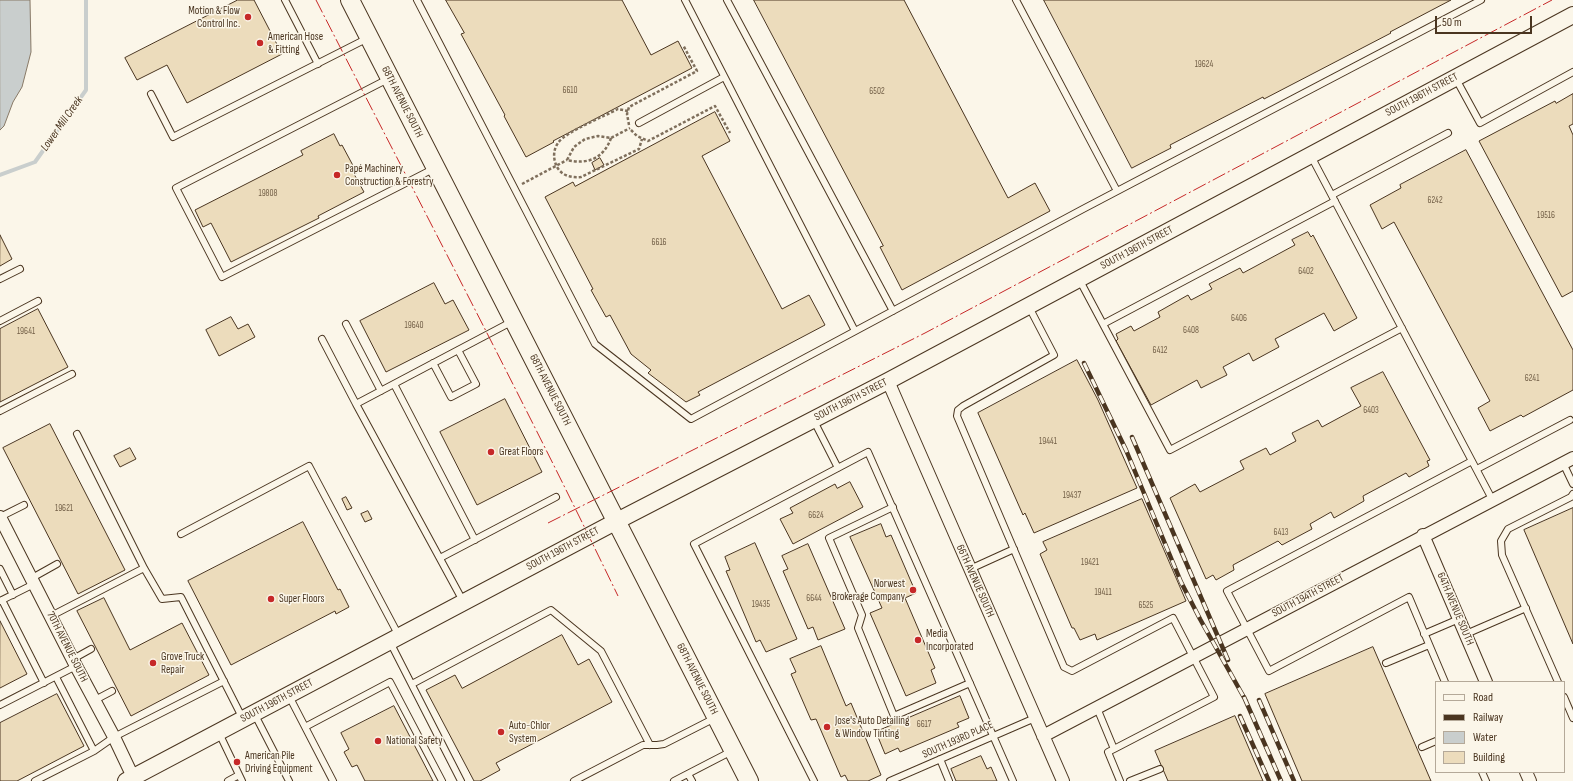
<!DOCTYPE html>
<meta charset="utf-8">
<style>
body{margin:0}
#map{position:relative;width:1573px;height:781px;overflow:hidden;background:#fbf6e9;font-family:"Sofia Sans Condensed",sans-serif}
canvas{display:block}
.legend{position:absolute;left:1435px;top:681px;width:130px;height:92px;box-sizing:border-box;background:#fbf6e9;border:1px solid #b4a999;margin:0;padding:5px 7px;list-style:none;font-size:12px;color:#4a3520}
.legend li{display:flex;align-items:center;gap:8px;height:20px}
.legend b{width:20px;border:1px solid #b4a999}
.scale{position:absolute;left:1435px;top:16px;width:97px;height:18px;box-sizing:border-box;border:2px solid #4a3520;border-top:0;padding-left:5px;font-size:12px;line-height:14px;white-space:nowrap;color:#4a3520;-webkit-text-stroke:3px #fbf6e9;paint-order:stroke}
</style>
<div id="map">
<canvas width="1573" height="781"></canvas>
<ul class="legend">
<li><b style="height:5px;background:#fbf6e9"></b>Road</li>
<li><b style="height:5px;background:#4a3520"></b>Railway</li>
<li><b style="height:11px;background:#c9cecd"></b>Water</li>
<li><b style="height:11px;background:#ecdcbc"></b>Building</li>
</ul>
<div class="scale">50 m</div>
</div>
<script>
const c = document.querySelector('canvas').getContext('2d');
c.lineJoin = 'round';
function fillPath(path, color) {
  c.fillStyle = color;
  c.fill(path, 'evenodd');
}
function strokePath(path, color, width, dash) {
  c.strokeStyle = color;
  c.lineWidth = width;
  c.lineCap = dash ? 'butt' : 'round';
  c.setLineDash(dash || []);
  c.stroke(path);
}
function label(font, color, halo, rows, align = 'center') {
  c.font = font + ' "Sofia Sans Condensed",sans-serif';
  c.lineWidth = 3;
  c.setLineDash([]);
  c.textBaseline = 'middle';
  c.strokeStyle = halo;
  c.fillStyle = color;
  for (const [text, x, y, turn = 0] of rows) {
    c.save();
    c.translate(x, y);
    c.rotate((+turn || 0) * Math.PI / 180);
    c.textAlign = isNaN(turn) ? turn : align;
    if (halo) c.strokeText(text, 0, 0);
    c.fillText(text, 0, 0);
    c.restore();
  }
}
const water = new Path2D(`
 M0 0H30L31 52 22 87 13 102 4 126 0 130Z`);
const stream = new Path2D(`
 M0 175 35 162 86 90V0`);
const building = new Path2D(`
 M238 0H254L282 54 187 103 167 65 137 80 125 58Z
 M446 0H622L651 55 678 41 692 68 553 141 554 142 526 157 504 116 505 115 461 34 464 33Z
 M754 0H904L1008 198 1035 183 1050 211 902 290 880 247 883 246Z
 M1044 0H1451L1390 32 1391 33 1264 99 1263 97 1170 145 1171 148 1132 168Z
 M1573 94V124L1569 126 1573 135V291L1562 297 1479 141 1555 101 1556 103Z
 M715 112 730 141 702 156 782 309 809 295 825 325 698 392 700 395 686 402 648 373 651 370 631 354 610 315 606 317 591 290 593 289 545 197 573 182 575 186Z
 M334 134 340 146 342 145 357 173 354 174 364 192 318 216 319 218 231 262 211 223 203 227 195 210 303 155 301 151Z
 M1466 150 1573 350V390L1523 417 1521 415 1490 431 1478 408 1490 401 1394 222 1382 229 1370 205 1401 188 1400 185Z
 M600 158 604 165 595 170 592 163Z
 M1308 232 1311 237 1313 235 1357 318 1334 331 1324 313 1275 339 1279 347 1253 361 1249 353 1223 367 1227 375 1201 388 1197 380 1151 405 1116 341 1118 339 1116 334 1131 326 1134 331 1160 317 1158 312 1188 295 1191 300 1212 289 1209 284 1240 268 1243 273 1295 245 1292 240Z
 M0 235 12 259 0 266Z
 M434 283 445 304 453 300 469 330 386 372 360 321Z
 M38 309 68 367 0 402V329Z
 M231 317 238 329 248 324 255 337 219 356 206 330Z
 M1077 360 1098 400 1137 488 1034 533 1025 513 1023 515 978 413Z
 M1383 372 1430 460 1427 461 1429 466 1409 477 1406 473 1363 496 1364 501 1334 518 1331 512 1310 524 1312 529 1282 545 1278 541 1233 565 1234 570 1216 580 1213 575 1206 579 1170 498 1195 484 1200 492 1244 469 1240 461 1266 448 1270 455 1296 441 1292 433 1318 420 1322 427 1361 406 1351 388Z
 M505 399 542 472 477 505 440 432Z
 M50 424 125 570 78 594 3 448Z
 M130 448 136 459 120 467 114 456Z
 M850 482 863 507 793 544 780 519 793 513 790 508 835 484 837 488Z
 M346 497 352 508 347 510 342 499Z
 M1142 499 1186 601 1097 640 1095 634 1080 640 1074 628H1072L1040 554 1047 550 1043 542Z
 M1573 508V644L1524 530Z
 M368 511 372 519 365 522 361 514Z
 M303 522 338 590 340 589 349 607 336 614 335 611 231 665 188 581Z
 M881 524 886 537 891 535 916 593 905 598 935 668 931 670 936 683 906 696 870 613 882 608 850 537Z
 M755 543 797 639 766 652 760 640 756 642 726 571 730 570 725 557Z
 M808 544 845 629 818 640 813 627 808 629 783 571 788 569 782 556Z
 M104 598 130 650 182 623 209 675 131 716 77 611Z
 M0 621 27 674 0 688Z
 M562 635 578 665 589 659 612 702 496 763 500 770 480 781H474L426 690 455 675 462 688Z
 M821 646 846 706 851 703 881 775 868 781H848L845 775 841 777 816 719 811 720 791 674 796 672 790 659Z
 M1373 647 1431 781H1302L1265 694Z
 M57 694 84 746 17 781H0V723Z
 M960 696 969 718 957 723 959 727 900 752 898 748 885 754 876 732Z
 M394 706 433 781H365L357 765 352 767 344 752 349 749 341 733Z
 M1235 716 1263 781H1168L1155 751Z
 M981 756 987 769 991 767 997 781H956L951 769Z`);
const path = new Path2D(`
 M628 111 618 109C605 116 565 132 558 143 553 150 553 159 557 167 562 176 572 178 581 177L639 149 642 139
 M629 125 627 114 629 107 697 71 683 45
 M631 130 637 136 648 141 715 106 730 133
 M611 138C604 158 588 165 567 160L574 147 585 139 598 136 611 138 630 128
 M522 184 567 160`);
const lane = new Path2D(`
 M285 0 318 64
 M417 0 595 344 691 419 1083 209 1481 0
 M685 0 855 331
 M727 0 893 311
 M1016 0 1117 191
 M388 79 176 188 222 277 435 168
 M1456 79 1480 123 1573 72
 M151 94 173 137 368 38
 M639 123 724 77
 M1311 156 1492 499
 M1332 195 1448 133
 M0 279 20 269
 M1079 279 1170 450 1402 328
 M1029 307 1054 355 963 406 958 410 957 416 1064 667 1072 671 1173 618 1214 697 1114 749
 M0 321 38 301
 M346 324 381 391
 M1103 324 1335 201
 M322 339 356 404 513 321
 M433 363 451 397 476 384 458 350
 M394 384 475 540
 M356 404 463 601
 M0 411 72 374
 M814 421 838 468
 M77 434 144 568 162 599 181 597 243 719
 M1563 463 1573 484
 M1477 469 1570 420
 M893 507 829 538 862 615 858 628 894 716 970 683
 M0 517 24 505
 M181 534 309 466 399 636
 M440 558 556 497
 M0 569 13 595
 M970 569 1014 549
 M32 578 57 564
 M2 600 44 683
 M0 601 34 584
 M51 616 144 568
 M1424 634 1459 619
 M1466 634 1526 608
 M390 642 461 781
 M73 659 91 649
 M1386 663 1429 645
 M56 677 94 751
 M1445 682 1409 597 1269 671 1227 591 1472 461
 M1558 682 1502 555 1501 541 1508 529 1571 497 1573 494
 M412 684 551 610 601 651 650 745
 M289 696 333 781
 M1564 697 1573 718
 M95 700 112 691
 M0 705 76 666
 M1097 708 1114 749 1108 752 1120 781
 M254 713 289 781
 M305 727 390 682 442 781
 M219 733 242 781
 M1422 747 1436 741
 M940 759 949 781
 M1482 772 1486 781
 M688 774 692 781
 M35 781 94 751 114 737 224 681
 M228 781 239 775
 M574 781 643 745H657L664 744 715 718
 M674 781 732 751
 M814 781 694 544 868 452 1013 781
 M890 781 1035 718
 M1130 781 1160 769`);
const street = new Path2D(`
 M888 381 1063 781
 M0 517 76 666 114 737 133 777
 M1423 535 1486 682
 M1043 736 1573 458
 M1526 772 1530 781`);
const secondary = new Path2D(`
 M126 781 617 521 888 381 1573 15`);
const primary = new Path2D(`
 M350 0 749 781`);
const rail = new Path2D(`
 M1084 363 1126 450 1181 582 1200 619 1246 701
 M1132 437 1228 660
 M1244 697 1281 781
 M1259 700 1294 781
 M1240 716 1269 781`);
const power = new Path2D(`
 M316 0C417 198 521 395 618 596
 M548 523 925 333 1552 0`);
const markers = [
 [248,17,4,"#c62828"],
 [260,43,4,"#c62828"],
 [337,175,4,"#c62828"],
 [491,452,4,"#c62828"],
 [913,590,4,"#c62828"],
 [271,599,4,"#c62828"],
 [918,640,4,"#c62828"],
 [153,663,4,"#c62828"],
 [827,727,4,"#c62828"],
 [501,732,4,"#c62828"],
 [378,741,4,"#c62828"],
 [237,762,4,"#c62828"]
];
const numberNames = [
 ["19624",1204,65],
 ["6610",570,91],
 ["6502",877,92],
 ["19808",268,194],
 ["6242",1435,201],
 ["19516",1546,216],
 ["6616",659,243],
 ["6402",1306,272],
 ["6406",1239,319],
 ["19640",414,326],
 ["6408",1191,331],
 ["19641",26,332],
 ["6412",1160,351],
 ["6241",1532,379],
 ["6403",1371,411],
 ["19441",1048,442],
 ["19437",1072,496],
 ["19621",64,509],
 ["6624",816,516],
 ["6413",1281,533],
 ["19421",1090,563],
 ["19411",1103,593],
 ["6644",814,599],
 ["19435",761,605],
 ["6525",1146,606],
 ["6617",924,725]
];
const poiNames = [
 ["Motion & Flow",240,11,"right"],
 ["Control Inc.",240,24,"right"],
 ["American Hose",268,37],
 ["& Fitting",268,50],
 ["Papé Machinery",345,169],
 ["Construction & Forestry",345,182],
 ["Great Floors",499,452],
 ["Norwest",905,584,"right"],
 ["Brokerage Company",905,597,"right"],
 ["Super Floors",279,599],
 ["Media",926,634],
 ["Incorporated",926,647],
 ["Grove Truck",161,657],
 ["Repair",161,670],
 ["Jose's Auto Detailing",835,721],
 ["& Window Tinting",835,734],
 ["Auto-Chlor",509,726],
 ["System",509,739],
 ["National Safety",386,741],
 ["American Pile",245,756],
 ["Driving Equipment",245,769]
];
const streetNames = [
 ["SOUTH 196TH STREET",1422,95,-28],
 ["68TH AVENUE SOUTH",402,102,63],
 ["SOUTH 196TH STREET",1137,248,-28],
 ["68TH AVENUE SOUTH",550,390,63],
 ["SOUTH 196TH STREET",851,400,-27],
 ["SOUTH 196TH STREET",563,549,-28],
 ["66TH AVENUE SOUTH",975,581,66],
 ["SOUTH 194TH STREET",1308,596,-28],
 ["64TH AVENUE SOUTH",1455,609,67],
 ["70TH AVENUE SOUTH",67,647,63],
 ["68TH AVENUE SOUTH",697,679,63],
 ["SOUTH 196TH STREET",277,701,-28],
 ["SOUTH 193RD PLACE",958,740,-24]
];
const waterNames = [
 ["Lower Mill Creek",62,124,-55]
];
fillPath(water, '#c9cecd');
strokePath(water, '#887966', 1);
strokePath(stream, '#c9cecd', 4);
fillPath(building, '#ecdcbc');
strokePath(building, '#4a3520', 1);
strokePath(lane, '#4a3520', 8);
strokePath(street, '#4a3520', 14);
strokePath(secondary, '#4a3520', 18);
strokePath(primary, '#4a3520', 20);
strokePath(path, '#7f6f5c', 2.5, [3, 2]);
strokePath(lane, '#fbf6e9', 6);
strokePath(street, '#fbf6e9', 12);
strokePath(secondary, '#fbf6e9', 16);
strokePath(primary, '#fbf6e9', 18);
strokePath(rail, '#4a3520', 4.5);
strokePath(rail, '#fbf6e9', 3, [9]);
strokePath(power, '#c62828', 1, [14, 3, 2, 3]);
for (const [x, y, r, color] of markers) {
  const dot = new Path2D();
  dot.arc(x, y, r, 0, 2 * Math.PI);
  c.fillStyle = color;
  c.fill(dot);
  strokePath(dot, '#fbf6e9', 1.5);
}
label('9px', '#725f47', null, numberNames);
label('11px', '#4a3520', '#fbf6e9', poiNames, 'left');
label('11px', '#4a3520', '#fbf6e9', streetNames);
label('italic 12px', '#4a3520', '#fbf6e9', waterNames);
</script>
